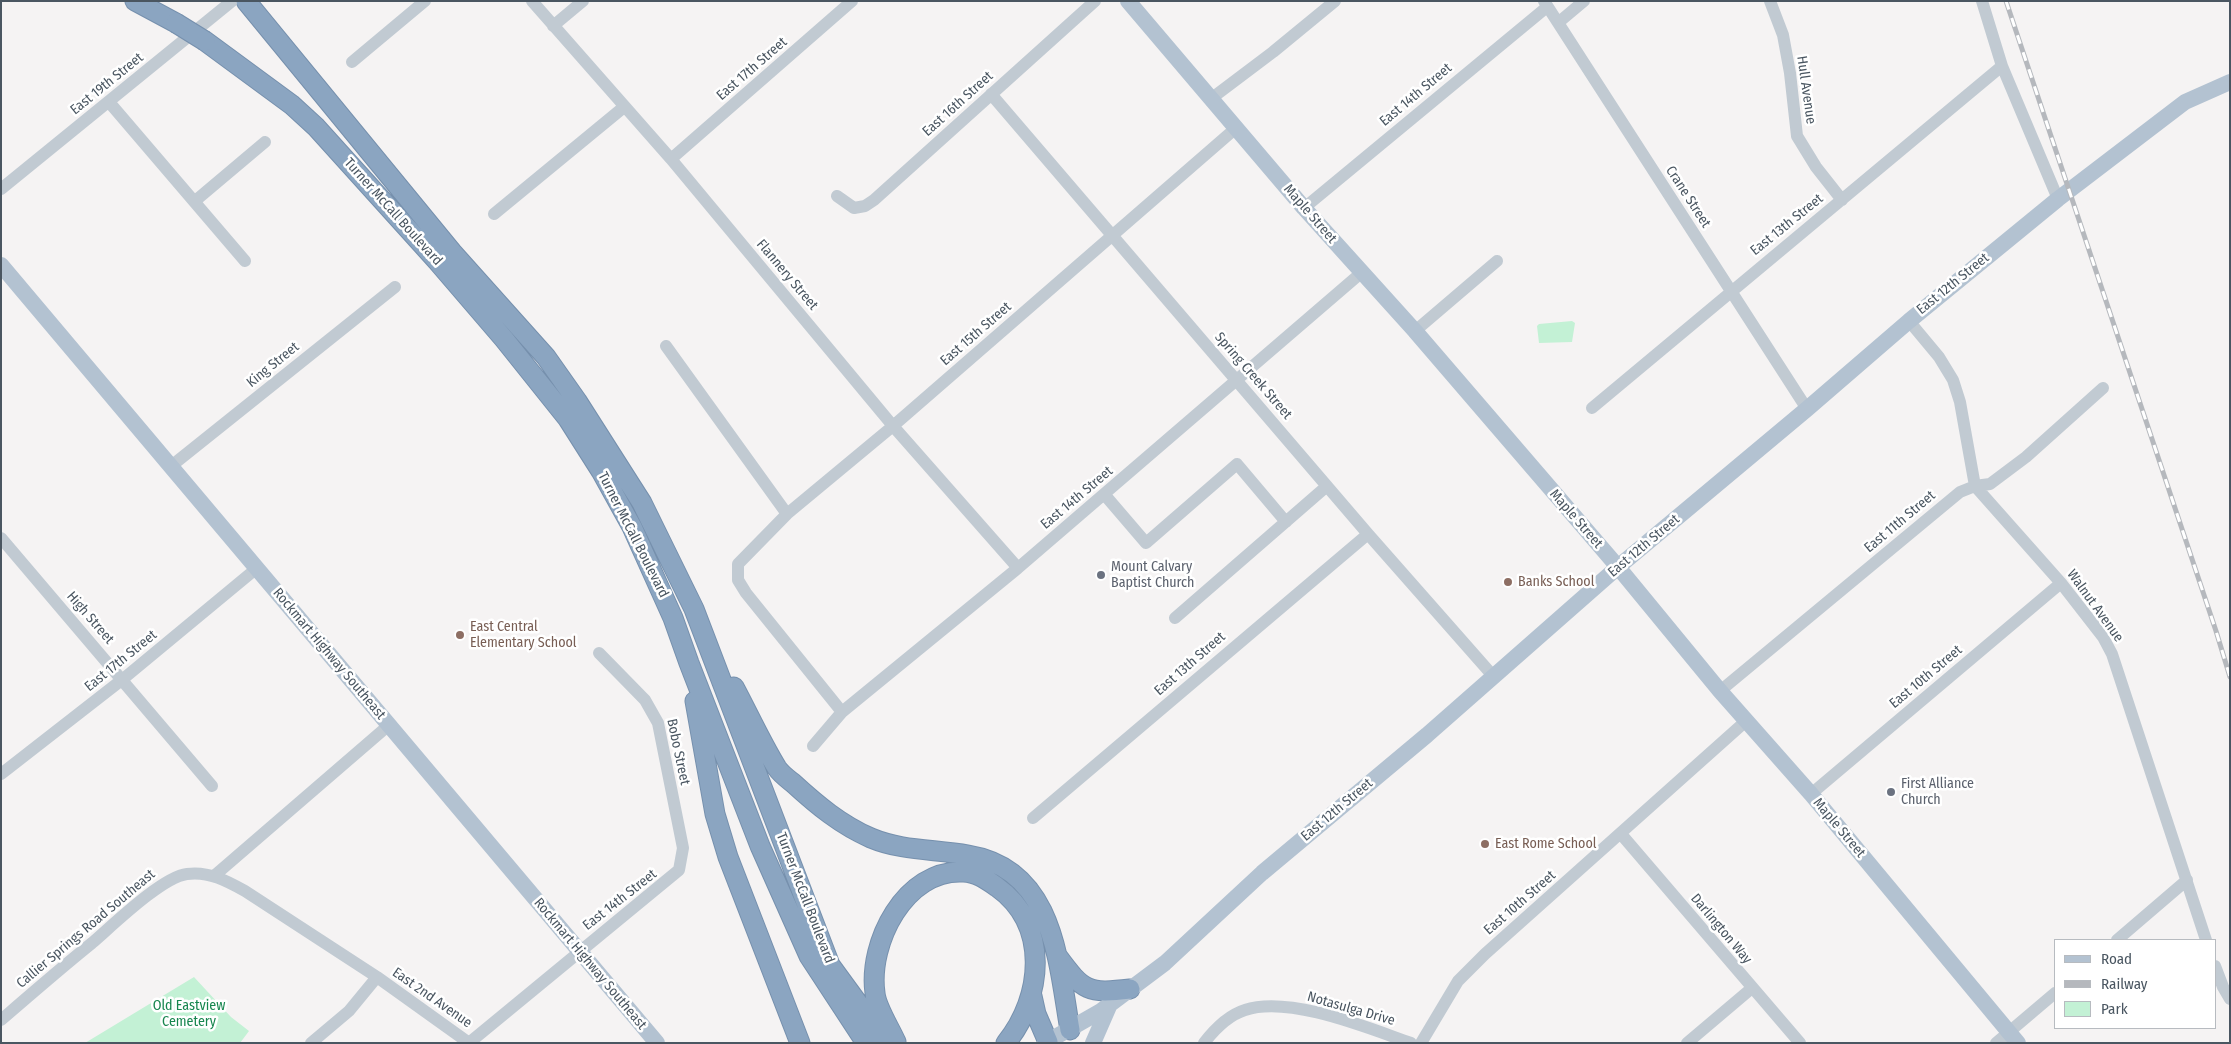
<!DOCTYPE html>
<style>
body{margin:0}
#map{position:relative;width:2231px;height:1044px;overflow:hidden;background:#f5f3f3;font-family:"Fira Sans Condensed",sans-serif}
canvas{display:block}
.frame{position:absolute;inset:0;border:2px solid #4a5661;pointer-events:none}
.legend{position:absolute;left:2054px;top:939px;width:162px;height:90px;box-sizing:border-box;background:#fff;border:1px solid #b7bbc0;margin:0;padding:6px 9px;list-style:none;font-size:15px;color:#4a5661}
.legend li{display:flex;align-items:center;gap:10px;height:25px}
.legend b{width:25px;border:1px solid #b7bbc0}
</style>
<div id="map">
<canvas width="2231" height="1044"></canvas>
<div class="frame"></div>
<ul class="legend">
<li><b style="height:6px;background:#b3c2d1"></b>Road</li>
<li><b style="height:6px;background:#b5b8bd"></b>Railway</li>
<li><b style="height:14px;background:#c3f1d5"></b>Park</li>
</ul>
</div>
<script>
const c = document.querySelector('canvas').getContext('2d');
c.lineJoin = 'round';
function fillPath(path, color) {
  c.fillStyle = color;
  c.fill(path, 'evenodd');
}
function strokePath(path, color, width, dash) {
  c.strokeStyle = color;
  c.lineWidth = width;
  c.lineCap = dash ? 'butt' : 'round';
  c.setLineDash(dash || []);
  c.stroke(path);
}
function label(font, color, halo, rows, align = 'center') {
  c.font = font + ' "Fira Sans Condensed",sans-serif';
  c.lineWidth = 5;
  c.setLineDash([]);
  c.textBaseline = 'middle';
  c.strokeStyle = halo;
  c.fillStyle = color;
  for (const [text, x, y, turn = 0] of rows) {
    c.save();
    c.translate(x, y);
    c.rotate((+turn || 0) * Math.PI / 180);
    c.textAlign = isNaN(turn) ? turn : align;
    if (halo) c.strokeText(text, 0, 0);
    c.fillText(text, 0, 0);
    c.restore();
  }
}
const green = new Path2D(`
 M1572 321 1575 323 1572 342 1539 343 1537 326 1539 324Z
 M194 977 231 1017 249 1031 240 1043H85Z`);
const minor = new Path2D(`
 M532 1 671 159 893 426 1018 568
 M1544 1 1807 409
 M1770 1 1783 35 1790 73 1797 136 1816 167 1842 200
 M1982 1 2002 66 2058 199
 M1559 22 1584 1
 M553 26 583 1
 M352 62 425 1
 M991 94 1368 534 1494 677
 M1212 98 1273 52 1335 1
 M109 102 245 261
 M671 159 852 1
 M1 189 232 1
 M837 196 854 208 865 206 874 200 1095 1
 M195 201 265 142
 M1304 208 1547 7
 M494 214 624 107
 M1909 321 1939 357 1953 380 1960 402 1975 486 2061 583 2103 637 2112 654 2206 940
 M1415 331 1497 261
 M666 346 787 514
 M1592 408 2002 66
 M170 467 395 287
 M1104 494 1146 543 1237 464 1286 522
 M1 538 212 786
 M1175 618 1327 486
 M1720 691 1960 492 1975 486 1990 484 2026 457 2103 388
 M842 712 746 593 738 580V564L787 514 893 426 1236 128
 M813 746 842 712 1018 568 1361 273
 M1 774 123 679 257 568
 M1811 794 2061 583
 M1033 818 1368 534
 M1621 834 1800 1043
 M214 876 389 725
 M2117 940 2187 880
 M2215 966 2223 987 2230 999
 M1 1020C31 994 61 968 92 943 113 925 162 877 187 874 209 871 227 881 245 891L377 977 469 1043
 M311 1043 349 1011 377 977
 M469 1043 679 870 683 848 658 723 645 700 599 653
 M1204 1043C1214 1030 1229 1015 1245 1010 1289 995 1368 1028 1411 1043
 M1421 1043 1458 981 1485 954 1746 721
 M1687 1043 1752 988
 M1996 1043 2055 993`);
const major = new Path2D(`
 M1128 1 1304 208 1415 331 1618 567 1720 691 1811 794 2018 1043
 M1 265 657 1043
 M1045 1043 1101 1011 1165 963 1262 873 1427 735 1618 567 1807 409 1909 321 2058 199 2185 102 2230 82
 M1093 1043 1110 1004`);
const highway = new Path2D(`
 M135 1 176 23
 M246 1 452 252 546 357 577 401 642 503 694 609 830 965 887 1043
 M205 41 292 105 316 127 437 261 504 339 568 419 601 471 632 527 673 618 689 663 760 846 809 956 866 1043
 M734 687C748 713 761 742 777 768 781 774 788 779 793 783 817 805 841 825 871 838 902 851 935 849 968 855 1054 869 1058 961 1070 1030
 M695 701 715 814 728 857 800 1043
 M1058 957C1083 991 1088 994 1130 989
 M1032 996 1036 1014 1048 1042
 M896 1042C890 1028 876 1007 875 993 868 943 905 869 963 872 976 872 987 880 997 887 1050 925 1043 997 1006 1043`);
const rail = new Path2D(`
 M2006 1 2216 631 2230 677`);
const highwayBridge = new Path2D(`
 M176 23 205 41`);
const markers = [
 [1101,575,5,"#6b7280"],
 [1508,582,5,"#8d6e63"],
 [460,635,5,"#8d6e63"],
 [1891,792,5,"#6b7280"],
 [1485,844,5,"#8d6e63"]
];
const streetNames = [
 ["East 17th Street",752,69,-41],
 ["East 19th Street",107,84,-39],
 ["Hull Avenue",1806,90,82],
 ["East 14th Street",1416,95,-40],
 ["East 16th Street",958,104,-42],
 ["Crane Street",1688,197,57],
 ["Turner McCall Boulevard",393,212,48],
 ["Maple Street",1310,214,49],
 ["East 13th Street",1787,225,-39],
 ["Flannery Street",787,275,50],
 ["East 12th Street",1953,284,-39],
 ["East 15th Street",976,334,-41],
 ["King Street",273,365,-39],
 ["Spring Creek Street",1253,376,49],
 ["East 14th Street",1077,498,-40],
 ["Maple Street",1576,519,49],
 ["East 11th Street",1900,522,-40],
 ["Turner McCall Boulevard",633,535,63],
 ["East 12th Street",1644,546,-40],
 ["Walnut Avenue",2095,606,54],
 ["High Street",90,618,49],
 ["Rockmart Highway Southeast",329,654,50],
 ["East 17th Street",121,661,-39],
 ["East 13th Street",1190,664,-41],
 ["East 10th Street",1926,677,-40],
 ["Bobo Street",678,752,78],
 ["East 12th Street",1337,810,-40],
 ["Maple Street",1839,828,50],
 ["Turner McCall Boulevard",805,898,69],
 ["East 14th Street",620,900,-38],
 ["East 10th Street",1520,903,-41],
 ["Callier Springs Road Southeast",86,929,-40],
 ["Darlington Way",1721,929,50],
 ["Rockmart Highway Southeast",590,964,50],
 ["East 2nd Avenue",432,998,35],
 ["Notasulga Drive",1351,1009,16]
];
const worshipNames = [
 ["Mount Calvary",1111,567],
 ["Baptist Church",1111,583],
 ["First Alliance",1901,784],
 ["Church",1901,800]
];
const educationNames = [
 ["Banks School",1518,582],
 ["East Central",470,627],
 ["Elementary School",470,643],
 ["East Rome School",1495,844]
];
const parkNames = [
 ["Old Eastview",189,1006],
 ["Cemetery",189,1022]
];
fillPath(green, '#c3f1d5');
strokePath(highway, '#7690ad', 21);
strokePath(minor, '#c1cad2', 12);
strokePath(major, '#b3c2d1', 16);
strokePath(highway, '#8ba5c1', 19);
strokePath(rail, '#b5b8bd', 5);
strokePath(rail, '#fff', 3, [9]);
strokePath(highwayBridge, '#7690ad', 21, []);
strokePath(highwayBridge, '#8ba5c1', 19);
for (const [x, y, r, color] of markers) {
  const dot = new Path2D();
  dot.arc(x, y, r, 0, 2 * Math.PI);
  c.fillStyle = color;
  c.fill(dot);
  strokePath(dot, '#fff', 2);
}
label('14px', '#4a5661', '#fff', streetNames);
label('14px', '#5b616d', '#fff', worshipNames, 'left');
label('14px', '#785e54', '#fff', educationNames, 'left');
label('14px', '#17864f', '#fff', parkNames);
</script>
